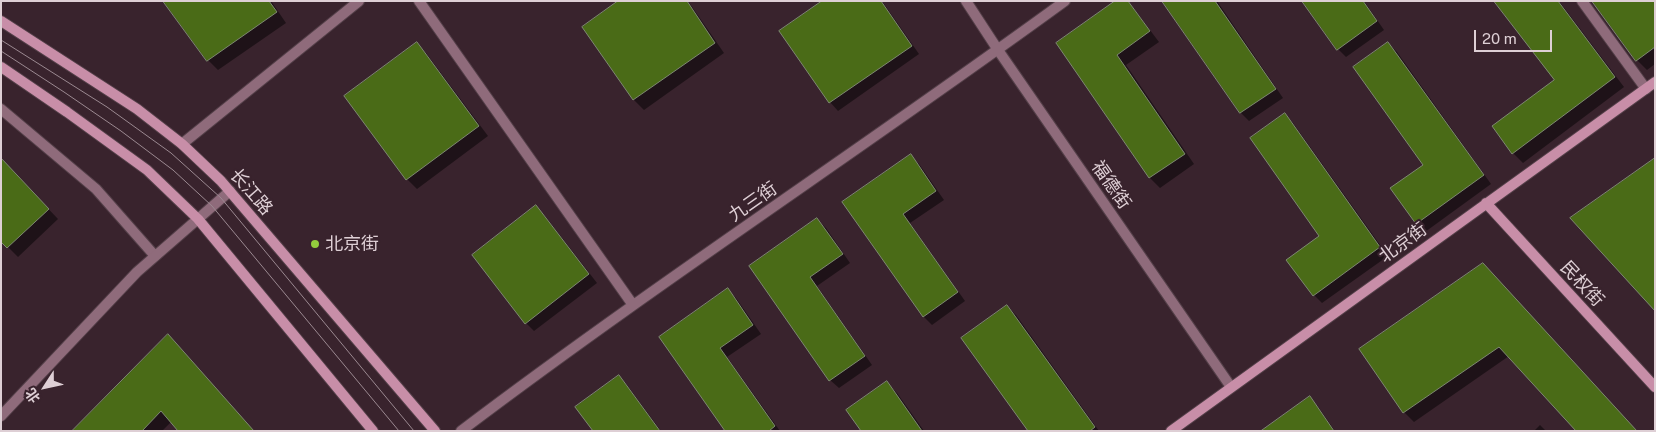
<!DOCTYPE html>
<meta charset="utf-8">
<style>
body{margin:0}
#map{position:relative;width:1656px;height:432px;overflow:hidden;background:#39232d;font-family:"Public Sans","Noto Sans SC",sans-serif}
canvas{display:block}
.frame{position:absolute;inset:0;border:2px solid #decfd5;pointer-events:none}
.north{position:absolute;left:20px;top:362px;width:50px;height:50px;-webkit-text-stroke:4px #39232d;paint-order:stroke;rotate:235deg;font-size:14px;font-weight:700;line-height:20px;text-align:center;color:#decfd5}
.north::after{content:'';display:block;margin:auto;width:18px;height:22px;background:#decfd5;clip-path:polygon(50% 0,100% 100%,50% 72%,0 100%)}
.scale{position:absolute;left:1474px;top:30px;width:78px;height:22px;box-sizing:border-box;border:2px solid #decfd5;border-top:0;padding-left:6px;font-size:15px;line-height:18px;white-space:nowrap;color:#decfd5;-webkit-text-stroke:4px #39232d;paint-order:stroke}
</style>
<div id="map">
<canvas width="1656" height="432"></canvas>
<div class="frame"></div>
<div class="north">北</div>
<div class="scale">20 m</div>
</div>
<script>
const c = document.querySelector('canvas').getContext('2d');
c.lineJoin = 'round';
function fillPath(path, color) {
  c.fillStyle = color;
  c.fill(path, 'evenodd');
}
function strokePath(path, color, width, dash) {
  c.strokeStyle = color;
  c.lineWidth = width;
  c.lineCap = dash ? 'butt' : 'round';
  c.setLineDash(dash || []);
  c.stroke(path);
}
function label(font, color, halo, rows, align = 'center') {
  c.font = font + ' "Public Sans","Noto Sans SC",sans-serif';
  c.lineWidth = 4;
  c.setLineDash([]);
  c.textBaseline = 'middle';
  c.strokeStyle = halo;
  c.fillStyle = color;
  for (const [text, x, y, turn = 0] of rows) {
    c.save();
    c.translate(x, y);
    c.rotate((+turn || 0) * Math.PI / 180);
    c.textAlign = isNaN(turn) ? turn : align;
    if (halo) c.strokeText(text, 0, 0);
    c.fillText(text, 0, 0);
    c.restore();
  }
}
const shadow = new Path2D(`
 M165 1H271L286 23 218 70 208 60Z
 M621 1H688L724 53 644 110 634 100 583 27Z
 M824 1H882L919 54 838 111 830 102 781 32Z
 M1128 1 1159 42 1126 65 1194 164 1160 188 1150 178 1057 44Z
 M1164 1H1217L1283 98 1249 121 1241 113Z
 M1304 1H1364L1384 30 1346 57 1338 49Z
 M1496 1H1559L1624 87 1523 163 1513 153 1555 81Z
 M1655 1V64L1647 70 1637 60Z
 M1388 43 1397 52 1491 184 1425 232 1417 224 1392 188 1424 165Z
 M416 44 426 53 488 136 417 189 407 179Z
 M1285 114 1293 123 1388 256 1322 303 1314 295 1321 236Z
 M910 156 919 164 944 200 910 223 965 301 932 325 924 317 844 203Z
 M1 159 58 219 18 257 1 240Z
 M536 207 545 216 597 283 534 331 526 323Z
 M817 219 826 228 850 263 817 286 872 365 839 388 830 380 751 266Z
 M1483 265 1509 356 1414 422 1404 412Z
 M728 290 736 298 761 334 727 357 780 431H727L661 337Z
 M1007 306 1016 315 1099 431H1030Z
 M168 336 172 421 162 431H74Z
 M619 376 627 385 661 431H595Z
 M887 383 897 393 924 431H863Z
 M1310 398 1319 408 1335 431H1263Z
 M1540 425 1546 431H1534Z`);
const building = new Path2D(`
 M163 1H269L277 12 207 61Z
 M618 1H687L715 43 633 100 582 27Z
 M822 1H881L912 46 829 103 779 31Z
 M1115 1H1128L1150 31 1117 55 1185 154 1149 178 1056 43Z
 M1162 1H1215L1276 89 1240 113Z
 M1302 1H1363L1377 21 1337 50Z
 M1494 1H1558L1615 77 1512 154 1492 126 1554 80Z
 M1592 1H1655V47L1636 61Z
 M417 42 479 126 406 180 344 96Z
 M1388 42 1484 175 1416 224 1390 188 1423 165 1353 67Z
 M1285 113 1380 247 1313 296 1286 260 1319 236 1250 138Z
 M911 154 936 191 903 214 958 292 923 317 842 202Z
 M1 158 49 209 7 248 1 242Z
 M1655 158V311L1570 218Z
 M536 205 589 274 525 324 472 255Z
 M817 218 843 254 810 277 865 356 829 381 749 266Z
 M1483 263 1637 431H1576L1499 347 1403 413 1359 349Z
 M728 288 753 325 720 348 775 426 769 431H725L659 337Z
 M1007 305 1095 427 1090 431H1028L961 338Z
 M168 334 254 431H178L161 411 142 431H72Z
 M619 375 660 431H593L575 407Z
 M887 381 922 431H861L846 410Z
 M1310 396 1334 431H1261Z`);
const lane = new Path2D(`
 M1 109 96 189 155 256`);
const street = new Path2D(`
 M419 1 633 305
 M966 1 998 50 1231 387
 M1582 1 1646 89
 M182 144 359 1
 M1 416 137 272 230 191
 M461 431C658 282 865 147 1065 1`);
const secondary = new Path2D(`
 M1 21 137 109 182 144 221 181 435 431
 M1 67 67 112 147 170 198 219 373 431
 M1486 203 1655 387
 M1171 431 1655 82`);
const tram = new Path2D(`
 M1 40 107 107 171 153 221 198 414 431
 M1 51 64 92 121 131 173 170 212 206 399 431`);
const markers = [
 [315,244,5,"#93cc3d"]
];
const streetNames = [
 ["福德街",1111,185,55],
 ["长江路",251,192,49],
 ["九三街",753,202,-35],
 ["北京街",1403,243,-36],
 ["民权街",1582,284,47]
];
const poiNames = [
 ["北京街",325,244]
];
fillPath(shadow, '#0007');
fillPath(building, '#4a6b17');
strokePath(building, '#7d8871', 1);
strokePath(lane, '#533f48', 12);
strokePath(street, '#533f48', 12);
strokePath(secondary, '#533f48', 12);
strokePath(lane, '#8f6b7b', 10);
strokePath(street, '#8f6b7b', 10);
strokePath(secondary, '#c88ea8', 10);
strokePath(tram, '#9b8991', 1);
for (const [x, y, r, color] of markers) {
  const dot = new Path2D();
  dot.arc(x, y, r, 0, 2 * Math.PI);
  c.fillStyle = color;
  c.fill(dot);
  strokePath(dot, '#39232d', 2);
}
label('18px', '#decfd5', '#39232d', streetNames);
label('18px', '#decfd5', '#39232d', poiNames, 'left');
</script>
